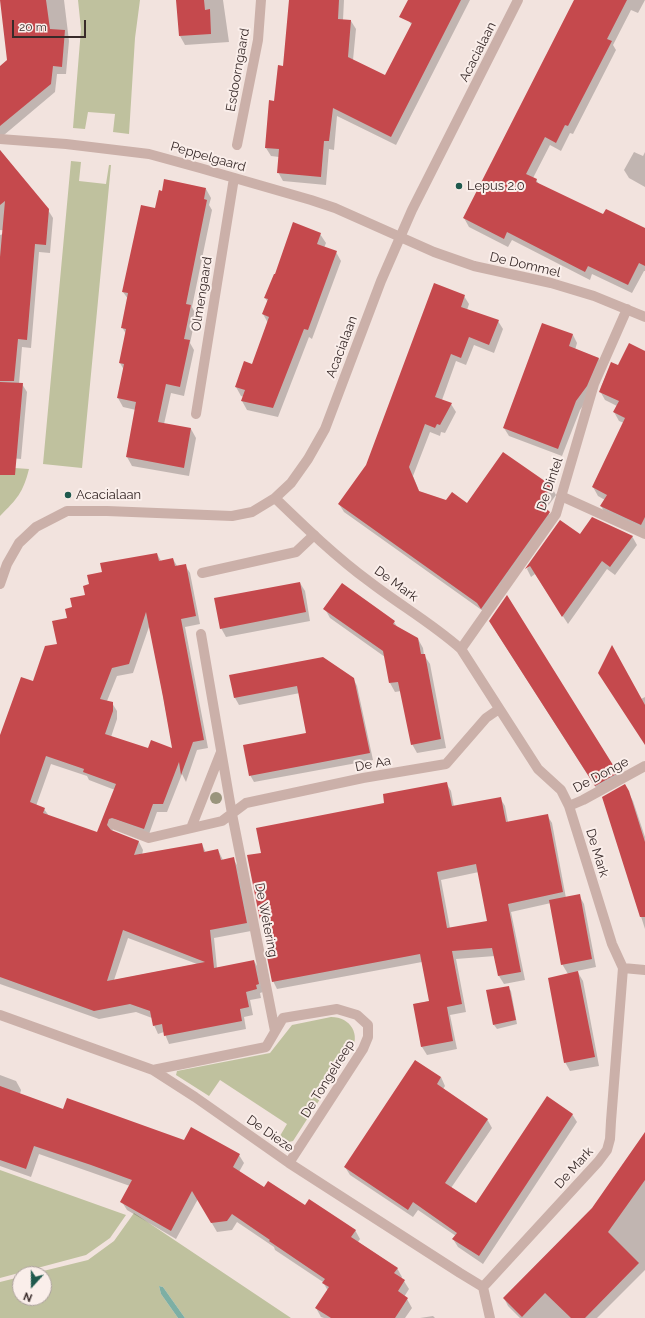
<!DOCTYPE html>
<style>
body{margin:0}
#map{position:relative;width:645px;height:1318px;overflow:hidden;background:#f2e3de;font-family:Raleway,sans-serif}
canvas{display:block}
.north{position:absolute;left:12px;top:1266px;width:40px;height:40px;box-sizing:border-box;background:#faeeea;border:1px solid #aca09d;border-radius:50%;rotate:201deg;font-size:11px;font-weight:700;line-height:16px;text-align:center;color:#382a29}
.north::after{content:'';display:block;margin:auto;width:14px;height:18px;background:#1f594d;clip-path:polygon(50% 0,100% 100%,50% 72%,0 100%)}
.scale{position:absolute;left:12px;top:20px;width:74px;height:18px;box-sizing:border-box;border:2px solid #382a29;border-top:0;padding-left:5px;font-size:12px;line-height:14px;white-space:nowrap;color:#382a29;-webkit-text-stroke:3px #faeeea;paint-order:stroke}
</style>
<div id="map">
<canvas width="645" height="1318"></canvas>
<div class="north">N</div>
<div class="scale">20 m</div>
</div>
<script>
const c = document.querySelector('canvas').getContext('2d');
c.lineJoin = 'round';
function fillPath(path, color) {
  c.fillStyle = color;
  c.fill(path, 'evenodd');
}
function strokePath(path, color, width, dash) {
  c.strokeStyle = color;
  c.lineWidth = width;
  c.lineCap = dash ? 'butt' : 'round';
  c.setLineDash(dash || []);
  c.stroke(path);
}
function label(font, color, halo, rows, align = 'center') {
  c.font = font + ' Raleway,sans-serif';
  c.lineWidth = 4;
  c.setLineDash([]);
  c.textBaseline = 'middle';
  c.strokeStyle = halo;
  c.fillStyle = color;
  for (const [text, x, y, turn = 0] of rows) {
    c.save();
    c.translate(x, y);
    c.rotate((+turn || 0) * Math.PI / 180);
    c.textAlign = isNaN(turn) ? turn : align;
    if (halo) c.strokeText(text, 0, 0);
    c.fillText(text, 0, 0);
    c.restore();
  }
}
const green = new Path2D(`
 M78 0H140L135 38 129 134 113 132 115 114 88 112 85 129 73 128 81 29Z
 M71 161 81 162 79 181 106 184 109 165H111L82 468 43 464Z
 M0 467 29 469C23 493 17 499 0 516Z
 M331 1017C351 1017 361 1035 351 1051L293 1141 284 1143 277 1141 287 1124 220 1080 209 1096 176 1075 177 1071 270 1053 292 1025Z
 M0 1170 126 1215 110 1238 86 1255 0 1278Z
 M134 1213 291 1318H185L163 1287 159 1286 161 1294 178 1318H0V1282L20 1277V1298H44V1274H31L88 1260 114 1241Z`);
const water = new Path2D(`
 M159 1286 163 1287 185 1318H178L161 1294Z`);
const shadow = new Path2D(`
 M1 0H64L69 41 66 74H57L55 92 4 135 0 143V67L8 60Z
 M177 0H223L229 42 185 45 180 36Z
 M290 0H344L343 20 351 21 356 29 353 60 386 77 412 26 409 21 420 0H470L396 145 337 116 334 150 329 149 326 185 283 181 278 172 279 157 271 156 266 148 275 102 284 67Z
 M576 0H645L638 13 631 10 613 45 616 50 573 134 570 133 561 151 550 145 533 178 536 180 539 184 603 216 645 230V271H644L632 293 592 274 590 280 512 240 508 247 469 227 464 218Z
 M0 150 48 210 53 218 50 253 39 252 31 348 22 347 19 384H22L27 392 21 459 0 457V235L12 231 0 230Z
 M634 152 643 156 645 152V187L629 178 624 170Z
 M206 189 211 198 209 205 212 210 192 307 196 315 190 343 194 350 184 396 171 393 164 424 191 429 196 438 189 476 132 466 127 457 136 410 123 407 118 398 124 370 120 363 126 334 122 327 128 299 123 292 155 210Z
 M320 234 326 243 324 248 336 252 341 261 312 339 309 337 278 417 247 410 242 401 244 397 241 396 236 387 252 366 268 323 263 314 268 302 265 298Z
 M464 296 469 304 467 310 498 321 503 329 494 353 474 345 466 365 456 361 442 400 451 404 456 412 445 433 441 432 440 436 430 432 413 476 420 493 446 501 468 504 551 486 556 495 545 510 549 513 553 521 483 611 344 512 339 504 367 465Z
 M543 324 573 335 577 343 575 350 598 358 603 367 591 394 580 410 562 456 509 436 504 428Z
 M645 350V533L606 515 601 506 605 500 598 496 593 487 624 423 619 421 614 412 617 406 605 400 600 391 601 387 611 364 618 366 644 352Z
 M560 521 580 535 632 536 637 545 615 575 607 569 568 624 535 574 531 577 527 569Z
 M157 554 161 561 173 559 177 566 185 565 190 573 200 624 185 627 208 748 197 750 186 782 182 774 167 812H157L148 837 113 828 112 832 139 842 143 850 142 855 202 844 206 853 218 850 223 860 233 858 238 867 251 931 214 938 217 968 254 961 259 969 263 992 260 993 261 998 250 1000 253 1015 244 1017 246 1029 169 1044 164 1032 158 1034 154 1025 152 1018 136 1012 99 1019 0 984V738L33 683 58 645 73 608 86 596 90 585 103 573ZM150 624 173 750 148 749 111 737 117 719V711L112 703 107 701 117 676 133 673ZM51 764 87 776 89 780 115 790 98 834 49 816 44 809 36 806ZM128 938 197 964 114 980Z
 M300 583 305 591 310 621 226 637 221 628Z
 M507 597 622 783 600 794 495 630Z
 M325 609 394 622 398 628 418 639 423 648 424 655 430 664 446 748 417 753 412 744 401 691 395 692 390 683 385 657 330 618Z
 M230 676 353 678 357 686 373 760 254 782 250 775 308 734 300 693 239 705 235 698Z
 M645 697V744L641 699Z
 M446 783 451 791 454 807 500 798 505 806 508 822 547 815 552 823 566 898 579 895 584 904 596 967 577 971 583 981 599 1066 570 1071 565 1062 568 974 562 964 551 903 511 912 525 980 504 984 499 976 495 956 456 959 466 1012 450 1015 457 1049 427 1055 422 1047 414 1004 430 1001 422 962 277 989 273 981 271 957 265 928 261 920 262 853 386 804ZM479 872 488 922 450 928 441 880Z
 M625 786 633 801 645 837V929L603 798Z
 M508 987 511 991 517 1024 497 1029 494 1025Z
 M0 1075 16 1081 21 1090 20 1094 64 1110 239 1155 244 1163 239 1172 265 1188 355 1230 360 1239 358 1242 397 1268 402 1277 401 1279 404 1281 409 1289 404 1297 407 1299 412 1308 405 1318H324L321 1317 316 1308 328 1291 323 1282 275 1250 274 1247 237 1222 232 1230 217 1232 198 1199 176 1239 127 1210 122 1202 130 1186 39 1154 31 1177 0 1166Z
 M441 1077 445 1086 443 1089 487 1119 492 1128 451 1188 476 1205 572 1114 577 1122 483 1264 458 1247 453 1239 456 1236 418 1210 413 1217 350 1175 345 1167Z
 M645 1134V1270L597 1318H520L508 1306 504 1298 592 1209Z
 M433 1316 435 1318H420Z`);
const building = new Path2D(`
 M0 0H46L50 29 65 30 62 67 53 66 51 84 0 126V66L7 60Z
 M176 0H204L205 10 210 9 211 34 179 36Z
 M289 0H339L338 19 351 20 348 57 385 75 412 23 399 17 408 0H461L391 137 333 108 329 141H324L321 177 277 173 279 149 265 148 269 100 274 101 278 65 283 66Z
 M574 0H627L607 39 612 41 568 126 565 125 556 143 545 137 526 174 537 179 536 182 603 214 606 209 645 228V266L639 263 628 285 588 266 585 272 507 232 504 239 463 218Z
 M0 150 49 209 46 245 35 244 27 340 18 339 14 381H0V257L5 201 0 205Z
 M164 179 206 188 204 199 207 200 186 304 191 305 184 339 190 340 180 387 166 384 158 422 191 428 184 468 126 457 136 402 117 398 124 364 119 363 126 329 121 328 128 293 122 292 141 205 155 208 159 190 162 191Z
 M293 222 321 233 317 244 337 251 308 330 304 329 273 408 241 401 245 390 235 387 244 361 252 364 269 317 262 314 268 299 264 298 274 274H275Z
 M434 283 465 295 461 307 499 320 489 345 469 337 461 358 451 354 435 397 452 403 440 425 437 424 435 428 425 424 409 467 419 491 446 500 452 492 467 503 503 452 552 486 540 503 550 512 481 609 477 603 338 504 366 465Z
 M542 323 573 334 569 346 599 358 587 386 576 401 558 449 503 428Z
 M629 343 645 351V517L641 525 600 506 607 495 592 487 625 418 613 412 619 401 599 392 611 362 618 365Z
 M0 382 23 383 15 475H0Z
 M592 517 633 536 610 567 602 561 562 617 530 566 525 569 560 520 580 534Z
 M157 553 159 561 173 558 175 566 186 564 196 616 181 619 204 740 193 742 181 775 179 762 163 804H153L144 829 112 818 109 819 107 825 111 830 139 841 134 855 202 843 204 852 218 849 221 860 234 857 247 923 210 930 214 968 254 960 259 984 256 985 257 989 246 992 249 1007 240 1009 242 1021 164 1036 162 1024 153 1026 150 1011 130 1004 94 1011 0 977V735L21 677 33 681 45 646 57 644 52 621 67 618 65 609 72 607 70 598 85 595 83 586 89 584 87 575 102 572 100 563ZM146 612 163 697 172 748 151 740 148 748 105 734 113 711V702L100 699 112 668 129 664ZM46 756 84 769 83 772 116 784 97 832 43 813 45 808 30 802ZM123 930 205 962 107 981Z
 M300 582 306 612 220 629 214 598Z
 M342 583 395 621 393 624 418 638 421 654H425L441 739 411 745 398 682 389 683 383 651 323 609Z
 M507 595 618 773 595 786 489 621Z
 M612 645 645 705V745L598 673Z
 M323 657 354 678 370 753 249 776 243 745 306 733 297 686 234 698 229 675Z
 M447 782 452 806 501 797 506 822 548 814 563 892 508 904 521 972 498 976 492 948 452 951 462 1004 447 1007 453 1041 421 1047 413 1004 429 1001 420 954 272 982 267 957H270L263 920H260L247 855 261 853 256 828 384 803 383 794ZM476 864 487 921 447 928 437 872Z
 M625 784 629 791 645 842V917H640L602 797Z
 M580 894 592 959 561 965 549 900Z
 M578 971 595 1057 564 1063 548 978Z
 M509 986 516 1020 493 1025 486 990Z
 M415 1060 441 1077 437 1084 488 1119 445 1183 476 1203 547 1096 573 1114 479 1256 452 1239 457 1233 413 1202 408 1210 344 1167Z
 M0 1086 63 1109 67 1098 184 1140 191 1127 240 1154 233 1167 264 1187 268 1181 305 1205 309 1199 356 1230 351 1237 398 1268 394 1273 405 1280 398 1291 408 1298 395 1318H331L315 1308 329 1287 322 1283 325 1279 269 1241 270 1240 232 1214 227 1221 211 1223 192 1191 171 1231 120 1202 132 1180 91 1165 34 1146 26 1169 0 1160Z
 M645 1132V1180L608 1232 639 1263 585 1318H571L545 1293 522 1317 503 1298 592 1208Z`);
const lane = new Path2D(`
 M561 496 645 534
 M202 573 296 552 314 535`);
const street = new Path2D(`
 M0 139 66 144 149 154 200 168 311 200 335 208 434 252 474 266 551 283 594 296 645 317
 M237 145 258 40 261 0
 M196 414 234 178
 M275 498C305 527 336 557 370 582 400 605 433 624 461 649L538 769 561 790 569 806 612 944 623 968 611 1121 610 1139 607 1150 598 1162 483 1287
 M0 584 7 564 19 543 36 527 67 511H107L232 516 252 512 275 498 291 483 308 459 325 429 381 281 412 210 518 0
 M201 634 232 814 275 1031
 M461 649 556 514 594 384 627 309
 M569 806 583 800 645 766
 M113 824 149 838 222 821 246 803 363 778 446 764 486 718 499 709
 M191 828 221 752
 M623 968 645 970
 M0 1015 153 1070 195 1097 289 1163 460 1273 483 1287 490 1318
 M153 1070 266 1047 283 1018 337 1009 357 1015 368 1025V1037L363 1049 289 1163`);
const trees = [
 [216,798]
];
const markers = [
 [459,186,4,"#1f594d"],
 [68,495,4,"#1f594d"]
];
const streetNames = [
 ["Acacialaan",478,52,-63],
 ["Esdoorngaard",238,70,-80],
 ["Peppelgaard",208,157,16],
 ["De Dommel",525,265,13],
 ["Olmengaard",202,294,-81],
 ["Acacialaan",342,347,-69],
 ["De Dintel",550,484,-71],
 ["De Mark",396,584,36],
 ["De Aa",373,764,-11],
 ["De Donge",601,775,-28],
 ["De Mark",597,853,73],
 ["De Wetering",266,920,79],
 ["De Tongelreep",328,1079,-58],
 ["De Dieze",270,1134,35],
 ["De Mark",574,1168,-48]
];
const poiNames = [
 ["Lepus 2.0",467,186],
 ["Acacialaan",76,495]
];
fillPath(green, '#bfc19e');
fillPath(water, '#7dafa4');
fillPath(shadow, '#0003');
fillPath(building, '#c5494d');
strokePath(lane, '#cbb0a9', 10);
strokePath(street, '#cbb0a9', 10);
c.fillStyle = '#9a957d';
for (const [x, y] of trees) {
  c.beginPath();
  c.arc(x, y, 6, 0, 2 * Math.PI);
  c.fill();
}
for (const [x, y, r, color] of markers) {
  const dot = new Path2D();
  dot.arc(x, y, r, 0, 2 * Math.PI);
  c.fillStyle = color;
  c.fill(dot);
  strokePath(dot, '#faeeea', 1.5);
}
label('13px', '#382a29', '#faeeea', streetNames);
label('13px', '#382a29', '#faeeea', poiNames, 'left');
</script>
